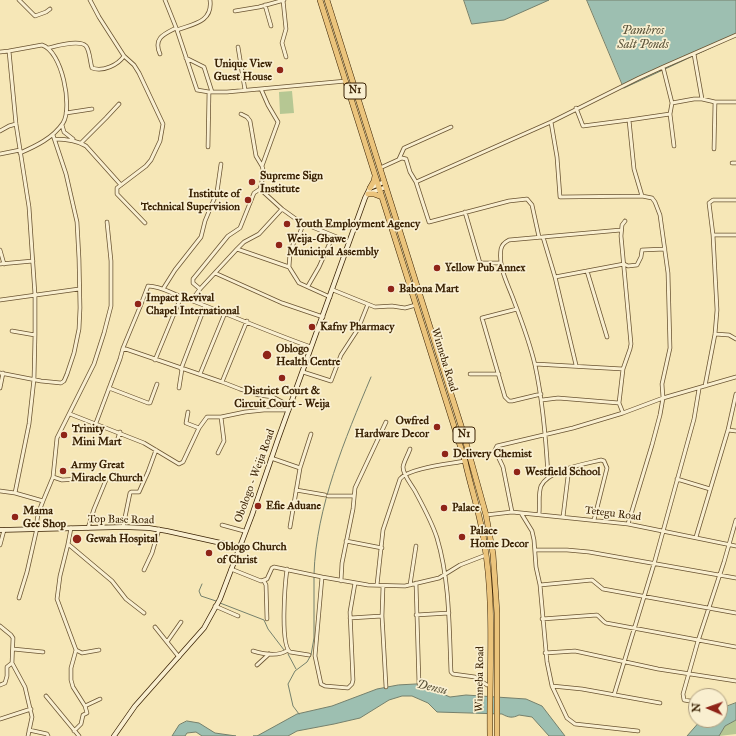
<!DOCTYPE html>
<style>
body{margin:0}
#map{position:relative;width:736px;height:736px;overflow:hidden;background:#f6e7b7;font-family:"IM FELL Great Primer",serif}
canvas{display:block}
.north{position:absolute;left:688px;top:688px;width:40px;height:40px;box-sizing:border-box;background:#f9efd0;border:1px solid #ad9d7e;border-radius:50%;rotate:272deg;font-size:11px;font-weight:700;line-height:16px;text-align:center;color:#3a2204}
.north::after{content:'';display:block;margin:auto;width:14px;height:18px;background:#8f2418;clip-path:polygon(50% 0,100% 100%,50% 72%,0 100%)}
</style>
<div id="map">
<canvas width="736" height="736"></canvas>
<div class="north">N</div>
</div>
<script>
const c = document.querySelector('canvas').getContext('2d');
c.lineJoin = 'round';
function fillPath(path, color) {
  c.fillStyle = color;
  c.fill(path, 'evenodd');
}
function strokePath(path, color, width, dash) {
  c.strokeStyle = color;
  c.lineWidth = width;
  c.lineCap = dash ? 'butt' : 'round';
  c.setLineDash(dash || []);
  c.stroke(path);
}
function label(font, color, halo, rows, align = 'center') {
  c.font = font + ' "IM FELL Great Primer",serif';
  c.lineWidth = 3.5;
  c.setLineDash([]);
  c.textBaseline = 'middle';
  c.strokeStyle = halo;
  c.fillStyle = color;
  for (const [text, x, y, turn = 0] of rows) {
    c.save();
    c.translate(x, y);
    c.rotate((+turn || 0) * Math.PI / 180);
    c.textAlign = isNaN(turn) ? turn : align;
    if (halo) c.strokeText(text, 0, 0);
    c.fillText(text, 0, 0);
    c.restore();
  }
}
const green = new Path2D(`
 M292 91 294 113 280 114 279 92Z
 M736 720V734L719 736 725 726Z`);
const water = new Path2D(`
 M464 0H549L504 20 472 24Z
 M587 0H736V36L624 88Z
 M419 684 450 697 466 695 526 699 542 706 565 736H549L532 717 519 715C513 718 509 718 502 714L437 712 428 703 412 696H402L389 700 360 718 334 724 297 731 288 736H253H257L297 714 332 706 377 689 398 685Z
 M736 703V720L725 726 719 736H687L701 720H720V709Z
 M187 721 199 723 215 733 236 736H202L196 732 187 733 185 736H172L179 725Z`);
const stream = new Path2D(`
 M314 574C316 507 345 439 371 377
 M202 584 199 591 201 596 216 601
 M220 603 264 620 268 629 284 650
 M288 654 296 669
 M299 714 293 706 288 684 295 671 307 662 311 655 314 638V577`);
const street = new Path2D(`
 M19 0 35 16 46 12 50 9
 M90 0 99 17 124 56 134 65 139 73 163 124 160 141 151 160 146 166 117 188V194L145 223
 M165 0 177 30 197 90 209 92H227L346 81
 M283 0 286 29 282 43 286 57
 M265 5 271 26
 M235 11 259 7 284 0
 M177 30C193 24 213 22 210 0
 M238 47 245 90
 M48 48C57 46 79 39 86 46 90 51 90 62 92 68 103 72 118 65 124 56
 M9 51 42 45C62 51 73 107 63 123 53 138 36 146 20 153
 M0 52 9 51 16 124 29 207 35 295V335L34 379 29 424 15 493
 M160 54C153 38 164 34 176 28
 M694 54 702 99
 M186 58 204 67 212 92
 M663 67 736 35
 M261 89 268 105 278 122 262 166
 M672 103 694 99H702L715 102H736
 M576 108 583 126 629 120 634 169 642 196 652 198 655 202 660 215 668 273 670 348 662 384 663 398 660 415 652 445 628 524
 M66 113 92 109
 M241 114 247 117 250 121 256 156 262 166 264 173 260 189 282 209 300 222 349 242
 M629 120 670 114
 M551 122 557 157 560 197 642 196
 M62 125 64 132 73 139
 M0 131 9 126 16 124
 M55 139C66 139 76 140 86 146L121 185
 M81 143 106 118 119 104
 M208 147 209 92
 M714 149 715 102
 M0 154 20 150
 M399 159 404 148 451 127
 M732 163H736
 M380 168 402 158 406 159 410 172 416 182 429 222 509 201 527 199 532 205 539 237
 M416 182 551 122 639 78 663 67 672 103 670 114 674 146
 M465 212 480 263H501
 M713 235H736
 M543 237 555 277 576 365
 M237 249 289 267 299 283 330 297
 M0 250 4 264
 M0 264 33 261
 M289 267 290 253 294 242 300 233 303 224
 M587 271 607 337
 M215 273 282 303 323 317
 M555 277 624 264 628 266 637 265 641 257 642 250 665 249
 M308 286 319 267 333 236
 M163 289 175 270 201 237 205 221 217 192 221 164
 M200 289 193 283V279L228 236 240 228 254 193 260 189
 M333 290 375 307 392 306 405 308 416 305
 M0 300 79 289
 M192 300 200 289 237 249 244 242 259 234 282 209
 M517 309 482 318 505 397 509 401H512L541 394
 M12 331 35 335
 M715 334 729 335 736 339
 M123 348 222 382 240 389 259 395 273 397 290 406
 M155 360 181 297
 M535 364 623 369
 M181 369 205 306
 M303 372 331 381 341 355 358 329 368 304
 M0 373 41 381 61 383 64 381 67 374 74 353 79 329 80 308 79 259 77 222 74 209 66 174 53 135
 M200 374 225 313
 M470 374H499
 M222 382 247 321
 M705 386 715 334 717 310 713 235 709 203 713 200H736
 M0 388 3 373
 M109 388 148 403H150L157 384
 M179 388 182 369
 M542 400 558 398 619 403
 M188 412 186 423 199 428
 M623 413 619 403 623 369 630 349 631 344 621 236 622 225 625 221
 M70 414 144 443 179 464 183 462 199 428 207 417H221L245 412 264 410H289
 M96 423 120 359 123 348 140 307 148 286C160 286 171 293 182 297 226 313 268 332 311 347
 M728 430 736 431
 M116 444 120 432
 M410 449C408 455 404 461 403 467 403 475 411 484 415 491 423 506 432 522 437 538 450 581 449 628 451 672L453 674 475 677 487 685
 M218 453 224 441 221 417
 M271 458 300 468
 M548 476C546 439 543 402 535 365 530 343 522 322 514 301 508 284 498 268 501 249 502 244 505 242 509 240L621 230
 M53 477 62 480 79 479
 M677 479 710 489
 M296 490 325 495
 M0 491 15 493 43 501C39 511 36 518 37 528L27 572 19 598
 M328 496H354
 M43 501 53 477 57 438 94 364 104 333 111 306V261L107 222
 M512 512 503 467 495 450 497 446 573 428 623 413 663 398 736 377
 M521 513 532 531 534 540 536 567 540 585 547 662 552 686 567 718 575 724 638 731
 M539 514C540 505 538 494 541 486 548 470 585 464 601 460L604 461 607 468 594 520
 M486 515 512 512 628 524 736 546
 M563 517 569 468
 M222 525 244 531
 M123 527 130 493 131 492H139L148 472 156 450
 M290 527 300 468 311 434
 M71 528 68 544 60 576 57 599 76 650 71 668V680L73 687 85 706 87 713 83 715 81 724 74 731
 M88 528 94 509 106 480
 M696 537 728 430 736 394
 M346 541 382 548
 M68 544 112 581 126 599 144 613
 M0 545 4 530
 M535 550H567L589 552 736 578
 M231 569 261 581 267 579 272 568 274 567 322 577
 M287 569C285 584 280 644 290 652L309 655
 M144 570 152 553 159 529
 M264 581 266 585 267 619
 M341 581 342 563 353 509 355 488 386 422
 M355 583 350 612 353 680 352 684 348 688 325 686 321 684 315 656 322 577 368 585 405 586 439 578 460 565 486 555
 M416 583 419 684
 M377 585 383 530 400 479C408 468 450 464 465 461
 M410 585 416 546
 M540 585 592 580 603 589 736 613
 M383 586 382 616 386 687
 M215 606 238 616
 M416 615 449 613
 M350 618 382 616
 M542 619 597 615C601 618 602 621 606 623L736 647
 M0 626 11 635 13 638 12 663 25 687 32 717 28 736
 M155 627 179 657
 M167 642 181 622
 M13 649 43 652
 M76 650 82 653 99 650
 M253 651C263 654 278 657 288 650
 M545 653 575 651 658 669 736 681
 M257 665 269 654
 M0 685 5 683 7 676V667L12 663
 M552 686 582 689 660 703
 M614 695 654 564 694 419 699 389
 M46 696 79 736
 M696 702 684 700 683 694 698 641 724 562 736 520
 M85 706 100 699
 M0 719 31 709
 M29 730 47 734 48 736`);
const secondary = new Path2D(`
 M370 193 386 187
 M0 530 123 527 149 528 167 531 239 547
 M114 736 135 706 204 628 220 599 252 515 278 439 365 198 370 188 384 182`);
const highway = new Path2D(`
 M320 0 465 461C471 488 480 514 484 541 495 605 489 671 490 736
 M327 0 463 432 486 515 493 554 497 613V736
 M370 188 374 181 375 176
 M368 194H374L382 197`);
const markers = [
 [280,70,4,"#8f2418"],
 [252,182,4,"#8f2418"],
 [248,200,4,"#8f2418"],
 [287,224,4,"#8f2418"],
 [279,245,4,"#8f2418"],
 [437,268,4,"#8f2418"],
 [391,289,4,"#8f2418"],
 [138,304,4,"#8f2418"],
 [312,327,4,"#8f2418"],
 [267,355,5,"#8f2418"],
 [282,378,4,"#8f2418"],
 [437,427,4,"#8f2418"],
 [64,435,4,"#8f2418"],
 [445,454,4,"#8f2418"],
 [63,471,4,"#8f2418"],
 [517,472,4,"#8f2418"],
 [258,506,4,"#8f2418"],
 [444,508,4,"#8f2418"],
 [15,517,4,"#8f2418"],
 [462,537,4,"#8f2418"],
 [77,539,5,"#8f2418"],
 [209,553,4,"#8f2418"]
];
const shields = [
 [355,91,22],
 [464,435,22]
];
const shieldNames = [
 ["N1",355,91],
 ["N1",464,435]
];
const poiNames = [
 ["Unique View",272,64,"right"],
 ["Guest House",272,77,"right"],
 ["Supreme Sign",260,176],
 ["Institute",260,189],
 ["Institute of",240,194,"right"],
 ["Technical Supervision",240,207,"right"],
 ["Youth Employment Agency",295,224],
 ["Weija-Gbawe",287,239],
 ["Municipal Assembly",287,252],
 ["Yellow Pub Annex",445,268],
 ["Babona Mart",399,289],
 ["Impact Revival",146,298],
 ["Chapel International",146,311],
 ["Kafny Pharmacy",320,327],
 ["Oblogo",276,349],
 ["Health Centre",276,362],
 ["District Court &",282,391,"center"],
 ["Circuit Court - Weija",282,404,"center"],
 ["Owfred",429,421,"right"],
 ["Hardware Decor",429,434,"right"],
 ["Trinity",72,429],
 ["Mini Mart",72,442],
 ["Delivery Chemist",453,454],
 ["Army Great",71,465],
 ["Miracle Church",71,478],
 ["Westfield School",525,472],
 ["Efie Aduane",266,506],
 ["Palace",452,508],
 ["Mama",23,511],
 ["Gee Shop",23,524],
 ["Palace",470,531],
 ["Home Decor",470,544],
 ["Gewah Hospital",86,539],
 ["Oblogo Church",217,547],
 ["of Christ",217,560]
];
const streetNames = [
 ["Winneba Road",444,360,73],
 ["Obologo - Weija Road",255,476,-70],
 ["Tetegu Road",613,514,7],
 ["Top Base Road",121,520,1],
 ["Winneba Road",480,679,-89]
];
const waterNames = [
 ["Pambros",643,31],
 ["Salt Ponds",643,45],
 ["Densu",432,688,14]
];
fillPath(green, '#b6c793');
fillPath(water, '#9dbfb1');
strokePath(water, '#75806c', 1);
strokePath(stream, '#75806c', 1);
strokePath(street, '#695331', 4.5);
strokePath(secondary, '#3a2204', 5.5);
strokePath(highway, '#3a2204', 6);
strokePath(street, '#f9efd0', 3);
strokePath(secondary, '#f9efd0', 4);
strokePath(highway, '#ebc47c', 5);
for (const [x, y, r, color] of markers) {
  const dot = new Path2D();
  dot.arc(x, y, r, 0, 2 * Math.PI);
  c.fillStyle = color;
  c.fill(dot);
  strokePath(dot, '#f9efd0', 1.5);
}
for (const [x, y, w] of shields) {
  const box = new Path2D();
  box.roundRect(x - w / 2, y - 8, w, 16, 3);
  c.fillStyle = '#f9efd0';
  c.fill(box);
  strokePath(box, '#3a2204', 1);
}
label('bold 10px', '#3a2204', null, shieldNames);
label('bold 11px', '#3a2204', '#f9efd0', poiNames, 'left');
label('11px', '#3a2204', '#f9efd0', streetNames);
label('italic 12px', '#585138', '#f9efd0', waterNames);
</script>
